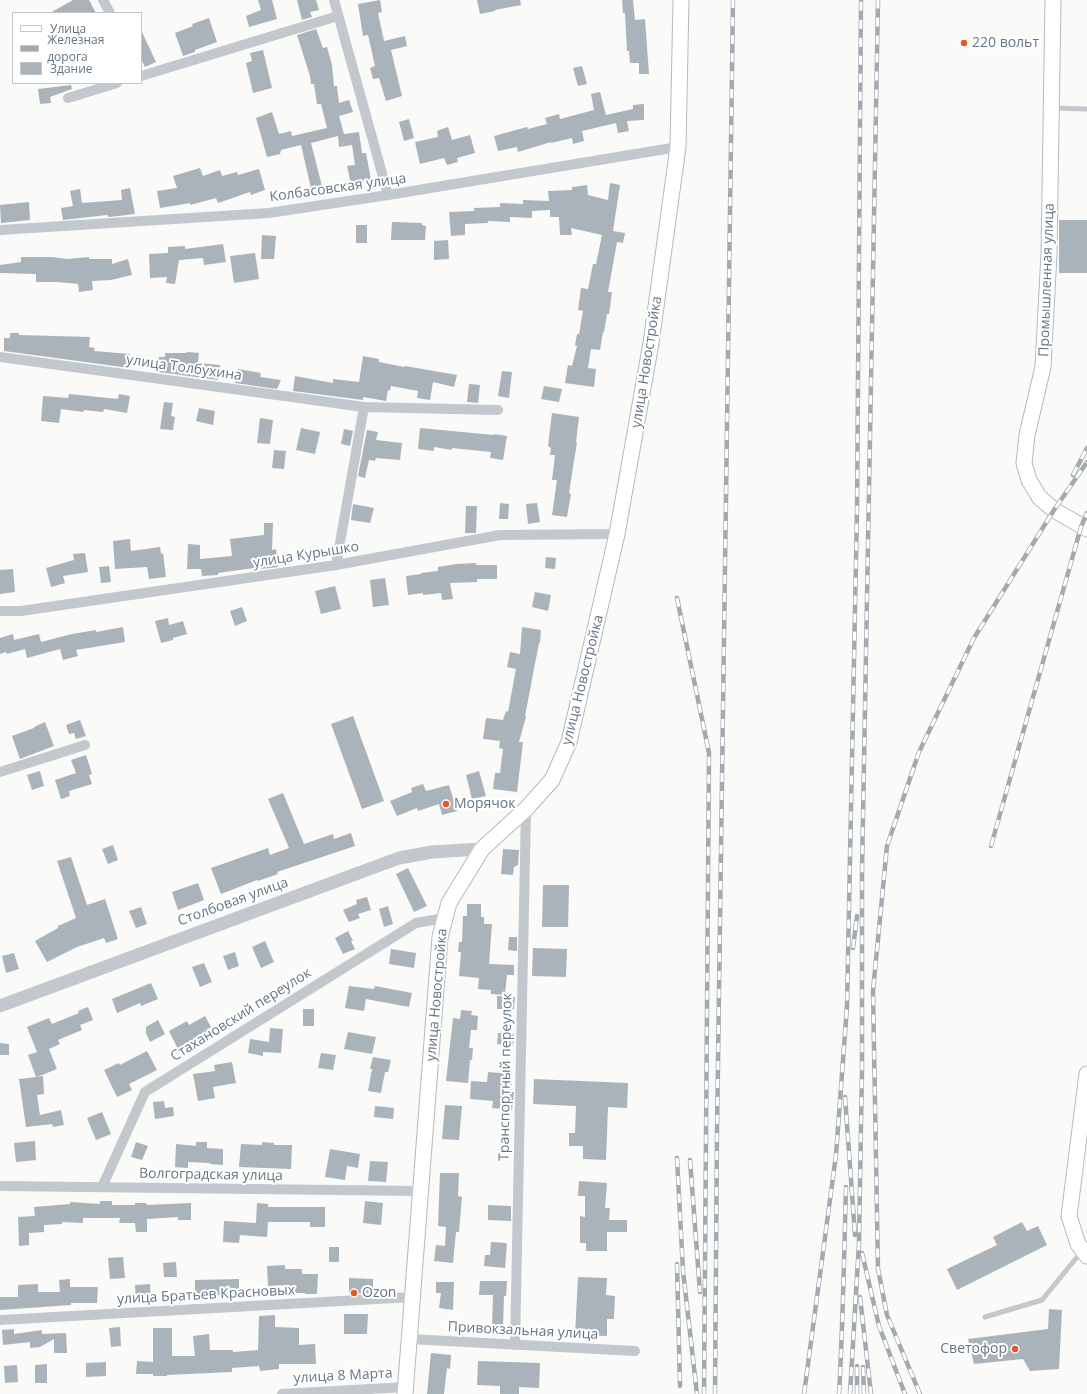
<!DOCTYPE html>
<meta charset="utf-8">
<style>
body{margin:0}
#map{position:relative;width:1087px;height:1394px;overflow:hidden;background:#fafaf8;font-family:"Open Sans",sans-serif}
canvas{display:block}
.legend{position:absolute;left:12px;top:12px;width:130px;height:72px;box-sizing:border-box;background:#fff;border:1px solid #c1c8cd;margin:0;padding:5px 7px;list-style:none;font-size:12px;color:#657683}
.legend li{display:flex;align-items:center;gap:8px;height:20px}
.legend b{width:20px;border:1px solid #c1c8cd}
</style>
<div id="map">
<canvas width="1087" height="1394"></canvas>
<ul class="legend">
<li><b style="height:5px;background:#fff"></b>Улица</li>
<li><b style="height:5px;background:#a2aab0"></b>Железная дорога</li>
<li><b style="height:11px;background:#aab3b9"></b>Здание</li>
</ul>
</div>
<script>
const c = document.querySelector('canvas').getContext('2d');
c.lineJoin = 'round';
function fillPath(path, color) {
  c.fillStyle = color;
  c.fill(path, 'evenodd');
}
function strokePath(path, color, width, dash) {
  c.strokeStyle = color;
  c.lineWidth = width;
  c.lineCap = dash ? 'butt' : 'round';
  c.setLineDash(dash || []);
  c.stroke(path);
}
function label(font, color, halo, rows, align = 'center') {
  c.font = font + ' "Open Sans",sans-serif';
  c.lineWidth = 4;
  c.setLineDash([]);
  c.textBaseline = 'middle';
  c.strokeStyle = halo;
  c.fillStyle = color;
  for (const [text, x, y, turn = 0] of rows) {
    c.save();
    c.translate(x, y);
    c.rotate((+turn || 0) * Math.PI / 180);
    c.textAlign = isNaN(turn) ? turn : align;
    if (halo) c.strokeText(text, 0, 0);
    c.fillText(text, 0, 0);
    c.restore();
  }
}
const building = new Path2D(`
 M73 0H89L96 13H50Z
 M258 0H272L277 19 249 27 246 16 261 10Z
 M297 0H316L319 10 310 12 312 17 302 20Z
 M380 0 382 12 378 13 384 41 405 36 407 46 391 50 402 96 386 101 379 78 373 79 370 68 375 66 368 35 363 36 358 4Z
 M477 0H520L521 5 495 10V11L480 14Z
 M622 0H633L635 20 645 19 649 74H639V63H630L629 51H627L625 13H623Z
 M209 18 217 42 195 50V52L183 56 175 33 193 26 192 24Z
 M316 29 323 48 327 47 332 65 334 86H337L339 103 349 100 353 112 339 116 344 134 359 132 362 153H366L371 180 351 184 347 166 355 165 352 145 339 147 338 136 311 143 322 186 311 188 301 145 281 150 280 154 267 157 256 118 272 112 279 134 291 131 292 136 327 128 321 104H317L314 84H311L310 76 297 35Z
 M141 30 156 62 145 67 141 59Z
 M263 50 272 88 253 93 246 63 252 61 250 53Z
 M582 66 587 84 578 86 573 68Z
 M71 85 72 89 50 97 51 103 40 104 38 89Z
 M600 92 606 115 633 109V105L644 104V120L627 121 629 131 618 133 616 123 582 131 584 141 573 144 572 138 551 143V142L518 152 517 147 498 151 494 136 527 127 528 129 547 124 545 118 559 114 560 119 594 110 591 94Z
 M409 119 414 138 404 141 399 122Z
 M448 127 452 140 470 135 475 153 457 158 458 162 447 165 444 158 420 164 415 142 438 137 437 131Z
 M200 168 203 176 220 170 222 176 237 172 238 175 259 169 265 190 251 195 250 192 218 203 216 198 190 205V203L160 208 157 191 177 188 173 176Z
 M610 183 620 185 613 231 625 233 623 243 617 242 608 292H612L609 314H607L604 332H603L600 350 591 349 588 368 596 369 594 387 565 383 568 365 572 366 577 346 575 345 577 334H579L583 311 578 310 581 288 588 289 593 264H596L602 235 571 228 572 235H560L559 217H550V210L532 211V218L510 217V222L488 221V223L465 224V235L451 236 449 212 474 211V208L500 207V203L523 204V200L549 201 548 191 572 190V187L587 185 588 195 608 200Z
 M130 188 135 214 109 217 107 215 63 220 61 208 73 206 70 191 80 189 82 203 122 200 121 190Z
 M29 202 30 220 1 223 0 205Z
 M1059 220H1087V273H1059Z
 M392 222 422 223V225L426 226 425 240H391Z
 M356 225H367V243H356Z
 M262 235 276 236 274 259H261Z
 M448 240 449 259 434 260V241Z
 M223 244 226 262 204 265 203 258 179 260 175 284 166 283 167 277 150 278 149 254 168 253V247L185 246V249Z
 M255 253 259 279 234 283 230 256Z
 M21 257H52L67 259 89 257V259H112V264L128 259 132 275 111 280 92 281 93 290 79 292 78 284 57 282H36V274L0 273V265L21 262Z
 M10 333H19V335L90 337 89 347 95 348 94 351 130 354 129 368 4 351V338H10Z
 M187 352 199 353 198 363 220 365 218 380 159 372V357H165V353H186Z
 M363 356 379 359V362L404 367 405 366 457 375 454 387 433 382 430 400 417 398 418 391 391 386 390 391 388 390 386 401 363 397V400L293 391 295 376 333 383V379L359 382Z
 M238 369 261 373 260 377 281 380 277 389 235 383Z
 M502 371 512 372 509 398 498 396Z
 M469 384 480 385 478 403 467 402Z
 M544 386 562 389 559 402 541 399Z
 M69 394 118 399 119 394 130 396 127 413 104 409 103 412 84 410 83 412 61 409 59 423 41 421 43 396 68 398Z
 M164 402 173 403 171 416 175 417 173 430 160 429Z
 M199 408 215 411 213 425 196 421Z
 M552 413 579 417 576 442H577L569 493 571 494 567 517 552 515 557 480H552L555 455H550L551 448 548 446Z
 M260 418 273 420 270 444 257 443Z
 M301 428 320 432 315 454 296 450Z
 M420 428 494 435V434L507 436 503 460 490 458 491 452 452 448V450L434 447V451L418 449Z
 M344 429 353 431 350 446 341 444Z
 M367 430 378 432 376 440 402 443 400 460 376 458 375 461 369 460 365 478 358 476Z
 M274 450 286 451 284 469 272 468Z
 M500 503 509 504 508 519H499Z
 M537 503 540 522 528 524 526 504Z
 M353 504 374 508 370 523 351 520Z
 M466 506H477L476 533H465Z
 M264 523H273L272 550 276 549 278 567 261 569V567L218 573V575L202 576 201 569H187L188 544 200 545V559L232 556 230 539 264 535Z
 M130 539 131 551 160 547 161 554 163 553 166 577 149 579 147 567 115 569 113 541Z
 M85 553 88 572 63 576 65 583 51 587 46 568 74 560 73 554Z
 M546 557 556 558 555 569 545 568Z
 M476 563V565H497V579H477V582L450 583 453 599 442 600 441 593 423 595V593L408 595 406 576 421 574V573L438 571V567L456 564Z
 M109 566 111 582 101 583 99 567Z
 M13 569 15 592 0 594V570Z
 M385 578 389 605 373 607 370 580Z
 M335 586 341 609 321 614 315 591Z
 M535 592 551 595 548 611 532 607Z
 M242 607 247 621 235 626 230 611Z
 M168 618 169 625 183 621 187 634 173 638V640L161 643 155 621Z
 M123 627 125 642 76 650 78 656 63 660 60 649 27 658 25 649 7 654 6 652 0 654V638L13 634 14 640 39 634 41 642 72 634 96 630V632Z
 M522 627 541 630 540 643H539L529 695 525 716 526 717 519 742H523L517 792 493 789 495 773H500L503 749 499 748 500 741 483 739 486 718 503 720 506 711 508 712 516 669 507 667 510 652 520 654Z
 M353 716 384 801 362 809 331 724Z
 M80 720 86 736 76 739 74 733 69 734 66 725Z
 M45 722 54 746 20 759 12 736 34 728V727Z
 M86 755 92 774 89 775 92 784 69 791 70 796 61 799 55 780 76 773 71 760Z
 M40 771 44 786 32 790 27 775Z
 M479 771 486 796 472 799 466 775Z
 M423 784 426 791 449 785 457 811 442 815 439 804 418 811 417 808 397 816 390 801 412 792 411 788Z
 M283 793 304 844 333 834 334 839 351 833 355 846 277 872 278 874 258 881 257 880 221 894 211 868 268 848 270 855 289 848 268 799Z
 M113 845 118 860 108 864 102 849Z
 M503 849 519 850 518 865 514 867 513 875 501 874Z
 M71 857 87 905 105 899 118 939 106 943 104 938 77 947 47 962 35 941 58 928V926L76 918 57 861Z
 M408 868 427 906 414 912 396 874Z
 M198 883 204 900 178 910 172 892Z
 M543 885H569L568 927H542Z
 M367 897 371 910 358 914 360 918 349 922 343 910 357 904 356 900Z
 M467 904H481V917H484V924H492L489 964 514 965V975H507L505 995 491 994V990L478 989 479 978 459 976 461 952H458L459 942H462L463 916H467Z
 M388 906 393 924 384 927 379 909Z
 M141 907 147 924 136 928 129 911Z
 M348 931 353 941H351L355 949 343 954 335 938Z
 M509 937H517V951L508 950Z
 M265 941 274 962 261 968 252 947Z
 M533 948 567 949 566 977 532 976Z
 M391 949 416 953 414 968 389 964Z
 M235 952 239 966 228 970 223 956Z
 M14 953 19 969 6 973 2 956Z
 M204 963 212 982 200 987 192 967Z
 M151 983 158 999 141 1006 140 1003 117 1013 112 999Z
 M349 986 374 989 375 986 412 993 409 1007 366 999 364 1011 345 1008Z
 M497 996 515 997 514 1009H497Z
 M88 1007 93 1020 80 1025 82 1030 58 1040 60 1044 49 1049 57 1069 37 1077 43 1076 44 1094 37 1095 40 1115 61 1110 64 1125 53 1127 52 1124 26 1127 19 1079 36 1077 28 1055 37 1052 27 1027 49 1018 52 1024 79 1013 78 1011Z
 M303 1009H314V1026H303Z
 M461 1010 472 1011 471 1015 478 1016 477 1030H471L469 1048H473L472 1060H470L468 1083 446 1081 453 1018 460 1019Z
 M205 1016 211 1027 207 1029 211 1035 179 1051 169 1031 187 1021 189 1025Z
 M158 1020 165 1034 150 1042 146 1033V1027Z
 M270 1028 283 1029 281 1053 263 1052V1056L248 1053 250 1039 269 1042Z
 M348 1032 376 1037 372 1054 344 1049Z
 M498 1033 514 1034 513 1046 497 1044Z
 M0 1043 9 1044V1055H0Z
 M147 1051 157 1070 129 1084 132 1090 117 1097 104 1070 119 1063 120 1065Z
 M321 1053 336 1055 333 1070 318 1068Z
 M373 1057 391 1060 388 1072H385L381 1093 368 1091 372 1069H370Z
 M232 1062 236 1083 213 1087 215 1098 198 1101 193 1074 215 1071 214 1065Z
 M488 1072 512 1074 511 1092H514L512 1110 492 1108 493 1101 470 1099 471 1081 487 1082Z
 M534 1079 628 1083 627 1108 608 1107 606 1160 583 1159V1146H569V1133H575L576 1106 533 1104Z
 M164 1101 165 1108 173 1107 174 1116 155 1119 153 1102Z
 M445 1105 462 1106 459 1140 442 1139Z
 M375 1106 394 1108 393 1119 374 1117Z
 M102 1112 111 1134 96 1140 87 1118Z
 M35 1141 36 1160 16 1162 14 1143Z
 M136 1142 148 1146 142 1160 131 1157Z
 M196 1142H207V1148L223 1149V1165L210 1164V1163L188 1162V1168L175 1167 176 1144 196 1146Z
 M262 1142 274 1143V1145H292L291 1169 239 1167 241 1144 262 1145Z
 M330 1149 360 1154 358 1168 347 1166 345 1180 325 1177Z
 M370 1161 388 1162 386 1182 368 1181Z
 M440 1173H459L458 1196 462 1197 459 1232H456L453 1263 434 1261 436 1245 445 1246 446 1227 438 1226Z
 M579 1181 607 1183 605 1208H610L609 1220H627V1232H607V1251H586V1243H580V1216L585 1217V1196H578Z
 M100 1201H112V1205H135V1203H146L147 1205 191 1203V1220H178V1217L147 1219V1232H136L135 1223H119L120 1218H83V1223L62 1222V1224L44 1225V1232L29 1233V1245L19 1246 18 1217 35 1216 34 1207 70 1204V1202L100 1204Z
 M365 1201 383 1203 381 1225 363 1223Z
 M257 1203 268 1204V1207H325V1227H310V1222H268L267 1237 240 1235 239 1243 223 1242 224 1221 256 1223Z
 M488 1205 511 1206V1221L488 1220Z
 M1022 1222 1027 1231 1038 1226 1047 1245 957 1290 947 1269 997 1245 993 1237Z
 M491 1242 507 1243 505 1268 484 1266 485 1255H490Z
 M329 1247H339V1262H329Z
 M123 1257 125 1278 110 1279 108 1258Z
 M176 1262 177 1277H164L163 1263Z
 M285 1265V1269H302V1274H318L317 1294H305V1293H289L288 1285 268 1286 267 1266Z
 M578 1277 607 1278 606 1295 615 1296 614 1319H607V1336L575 1335Z
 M349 1278 373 1279V1293L349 1294Z
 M70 1279V1287H98L97 1303H71V1305L0 1310V1297H18V1285L38 1284V1292H60L59 1280Z
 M239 1279V1297H222V1295L195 1296V1280Z
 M480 1281H507L506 1296H504L503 1327H492L493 1295H479Z
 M436 1282H454L453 1310 439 1308 441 1293H436Z
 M150 1284 151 1301 136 1302 135 1285Z
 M1049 1309 1062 1310 1059 1369 1030 1371 1023 1359 974 1364 968 1339 1048 1329Z
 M344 1314H368L367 1334H344Z
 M275 1315V1327L299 1328V1345L315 1344 316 1364H279V1369L260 1371 259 1366 232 1368V1372L167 1375V1376H153V1374H136L137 1361 153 1362V1328H172V1356H195L193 1336 209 1334 210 1350H233V1352L258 1350 259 1316Z
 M120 1327 121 1346 111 1347 109 1328Z
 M14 1329V1334L42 1330V1334L66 1333 67 1353H54V1339L40 1347 30 1348V1342L3 1345 2 1330Z
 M431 1353 451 1355 450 1369 447 1368 444 1394H427Z
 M478 1361 540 1363 539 1388 519 1387V1394H500V1386L477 1385Z
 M106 1362V1376L86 1377V1363Z
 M47 1364V1383H35V1365Z
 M17 1365 18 1382 5 1383 4 1366Z`);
const service = new Path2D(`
 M1052 108 1087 109
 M985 1317 1042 1300 1082 1251`);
const minor = new Path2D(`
 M103 0 110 13
 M334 0 388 195
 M141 76 338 16
 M68 98 117 83
 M0 230 269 213 388 195 678 147
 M0 357 364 407 498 410
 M336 565 364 407
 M0 611H21L336 565 500 535 617 534
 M0 772 85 745
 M0 1186 421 1191
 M102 1187 145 1092 416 923 445 918
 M0 1320 413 1297
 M410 1339 635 1351
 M515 1345 526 809
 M282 1394 406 1387`);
const tertiary = new Path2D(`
 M0 1006 399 858 432 852 482 849`);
const secondary = new Path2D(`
 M1053 0 1049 254 1043 367 1027 435 1024 463 1029 480 1039 497 1054 510 1087 529
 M1087 1074 1069 1216 1078 1244 1087 1256
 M405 1394 440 937 449 903 482 849 526 809 552 780 569 742 617 534 651 343 678 147 681 0`);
const rail = new Path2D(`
 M1073 475 1087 448
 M677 598 709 753 704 1394
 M991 846 1081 527 1087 513
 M853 948 857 916
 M845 1097 855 1235
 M677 1158 683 1271 697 1394
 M690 1160 700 1292
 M862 1253 879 1326 905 1394
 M677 1264 680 1386
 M860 1297 871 1394
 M863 1367 864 1394
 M715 1394 717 1133 733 0
 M804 1394 836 1155 847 1006 857 511 861 0
 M839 1394C843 1325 844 1256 846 1187
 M850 1394 859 1243 862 1068V871L878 0
 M857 1394V1366
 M920 1394 887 1315 878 1269 873 991 887 846 919 752 974 638 1054 510 1087 462`);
const markers = [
 [964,43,4,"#e4572e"],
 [446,804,4,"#e4572e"],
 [354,1293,4,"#e4572e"],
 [1015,1349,4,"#e4572e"]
];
const poiNames = [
 ["220 вольт",972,43],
 ["Морячок",454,804],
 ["Ozon",362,1293],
 ["Светофор",1007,1349,"right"]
];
const streetNames = [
 ["Колбасовская улица",338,188,-8],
 ["Промышленная улица",1047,280,-88],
 ["улица Новостройка",647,362,-81],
 ["улица Толбухина",184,368,8],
 ["улица Курышко",306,555,-9],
 ["улица Новостройка",583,680,-76],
 ["Столбовая улица",233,902,-20],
 ["улица Новостройка",437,995,-85],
 ["Стахановский переулок",241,1015,-32],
 ["Транспортный переулок",506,1077,-89],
 ["Волгоградская улица",211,1175,1],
 ["улица Братьев Красновых",206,1295,-3],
 ["Привокзальная улица",523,1331,3],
 ["улица 8 Марта",343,1376,-3]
];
fillPath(building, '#aab3b9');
strokePath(secondary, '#b3babf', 17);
strokePath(service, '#c3c8cc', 5);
strokePath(minor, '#c3c8cc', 10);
strokePath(tertiary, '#c3c8cc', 13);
strokePath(secondary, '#fff', 15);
strokePath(rail, '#a2aab0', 4.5);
strokePath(rail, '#fff', 3, [9]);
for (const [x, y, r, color] of markers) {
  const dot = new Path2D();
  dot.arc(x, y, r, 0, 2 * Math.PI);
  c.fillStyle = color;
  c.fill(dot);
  strokePath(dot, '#fff', 1.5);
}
label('14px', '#657683', '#fff', poiNames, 'left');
label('14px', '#657683', '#fff', streetNames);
</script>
